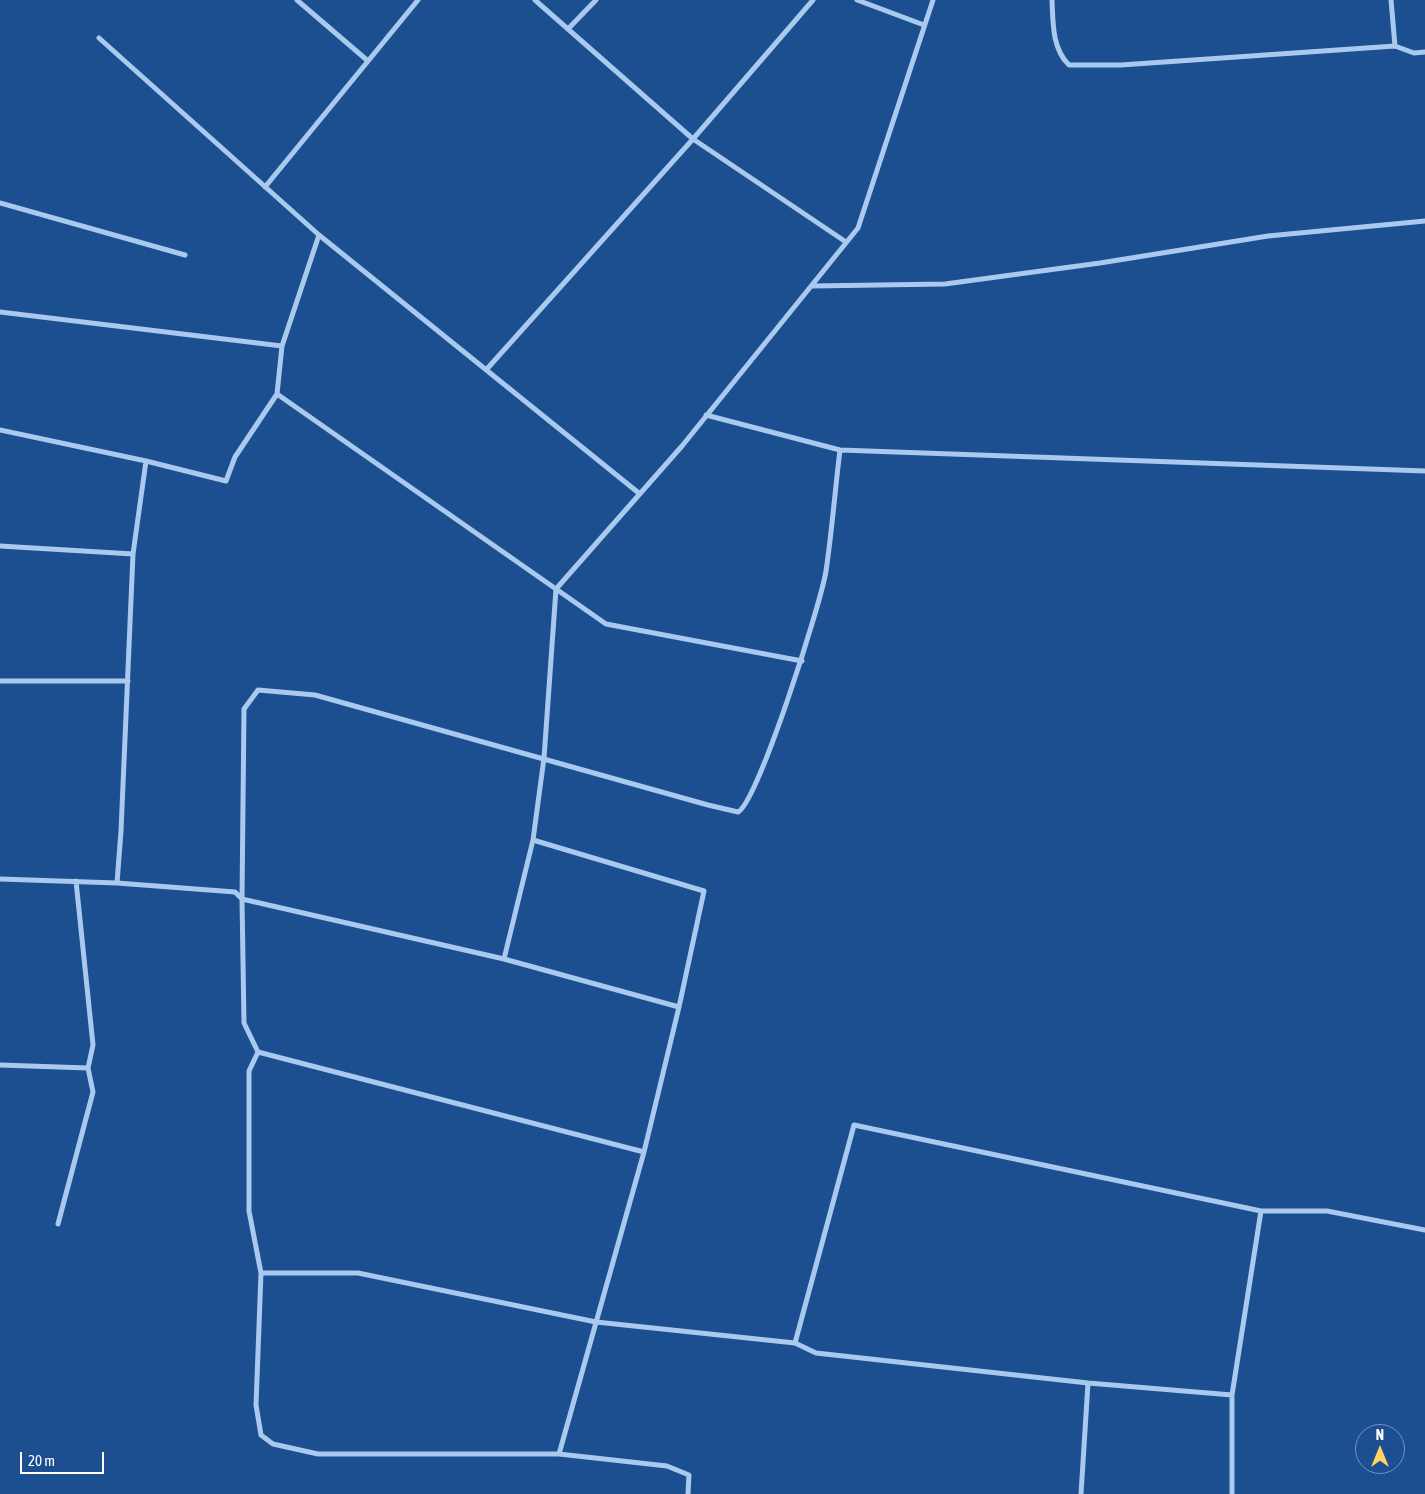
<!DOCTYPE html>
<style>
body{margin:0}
#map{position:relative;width:1425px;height:1494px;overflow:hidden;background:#1b4f8f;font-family:"Asap Condensed",sans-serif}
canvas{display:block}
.north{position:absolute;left:1355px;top:1424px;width:50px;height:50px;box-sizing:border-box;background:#1b4f8f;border:1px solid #7695bc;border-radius:50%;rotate:0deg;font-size:14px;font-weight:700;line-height:20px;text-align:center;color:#fff}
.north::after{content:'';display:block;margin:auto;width:18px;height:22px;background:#ffd166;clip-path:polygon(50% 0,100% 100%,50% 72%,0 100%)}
.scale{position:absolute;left:20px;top:1452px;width:84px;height:22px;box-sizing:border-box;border:2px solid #fff;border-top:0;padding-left:6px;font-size:15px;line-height:18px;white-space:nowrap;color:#fff;-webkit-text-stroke:4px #1b4f8f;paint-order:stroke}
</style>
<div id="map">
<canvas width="1425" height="1494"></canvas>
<div class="north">N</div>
<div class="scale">20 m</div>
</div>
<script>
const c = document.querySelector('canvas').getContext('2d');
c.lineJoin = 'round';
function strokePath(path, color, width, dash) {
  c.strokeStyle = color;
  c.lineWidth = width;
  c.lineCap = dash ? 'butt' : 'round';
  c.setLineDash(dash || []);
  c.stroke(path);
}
const minor = new Path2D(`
 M297 0 368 61
 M535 0 693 139 846 242
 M857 0 924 25
 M1052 0C1053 22 1052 49 1069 65H1121L1395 46 1414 53 1425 52
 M1391 0 1395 46
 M568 29 596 0
 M99 38 319 235
 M265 187 418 0
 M0 203 185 255
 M812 286 945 284 1100 263 1268 236 1425 221
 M0 312 282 346
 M486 370 693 139 813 0
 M706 415 840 450 1425 471
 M0 430 146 461 226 481 235 457 277 394
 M640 494 319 235 282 346 277 394 556 589 682 446 858 228 933 0
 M0 546 133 554
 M0 681H128
 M0 879 117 883 121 831 133 554 146 461
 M117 883 235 892 242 899 504 959 679 1007
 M504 959 533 840
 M258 1052 249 1071V1211L261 1273 256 1405 261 1435 273 1444 318 1454H559L667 1466 689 1475 688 1494
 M0 1065 88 1068
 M644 1152 258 1052 244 1023 242 899 244 709 258 690 315 695 708 805 738 812C758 802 821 603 826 571 832 531 835 490 840 450
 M58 1224 93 1092 88 1068 93 1045 76 881
 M261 1273H358L596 1322 795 1343 816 1353 1088 1383 1232 1395
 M795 1343 854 1125 1261 1211H1327L1425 1230
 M559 1454 644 1152 679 1007 704 891 533 840 544 758 556 589 606 624 802 661
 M1081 1494 1088 1383
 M1232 1494V1395L1261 1211`);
strokePath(minor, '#a9c9ee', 5);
</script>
